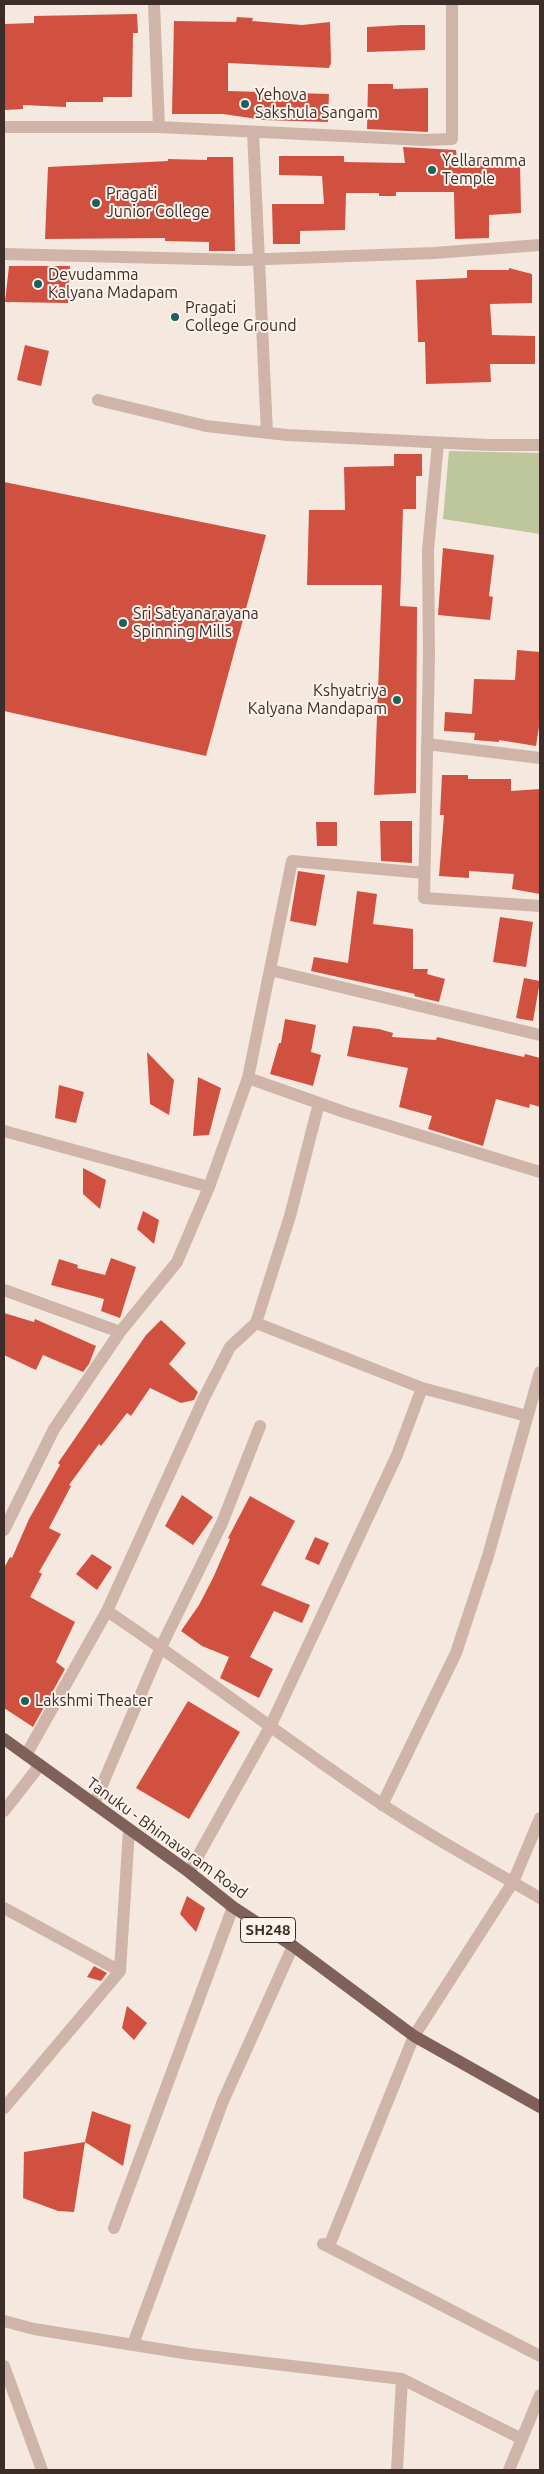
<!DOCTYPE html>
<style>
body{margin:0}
#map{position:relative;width:544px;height:2474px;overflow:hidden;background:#f5e8df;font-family:Ubuntu,sans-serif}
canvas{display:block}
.frame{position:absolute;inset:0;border:5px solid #3c2d29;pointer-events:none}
</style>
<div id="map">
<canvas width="544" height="2474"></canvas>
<div class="frame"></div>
</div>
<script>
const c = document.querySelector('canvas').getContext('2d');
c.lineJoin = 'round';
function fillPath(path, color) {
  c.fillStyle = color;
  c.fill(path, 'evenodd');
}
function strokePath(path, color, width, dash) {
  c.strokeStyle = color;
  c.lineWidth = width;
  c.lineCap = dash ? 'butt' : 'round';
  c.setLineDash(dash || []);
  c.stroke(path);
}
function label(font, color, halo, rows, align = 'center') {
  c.font = font + ' Ubuntu,sans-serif';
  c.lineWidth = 4;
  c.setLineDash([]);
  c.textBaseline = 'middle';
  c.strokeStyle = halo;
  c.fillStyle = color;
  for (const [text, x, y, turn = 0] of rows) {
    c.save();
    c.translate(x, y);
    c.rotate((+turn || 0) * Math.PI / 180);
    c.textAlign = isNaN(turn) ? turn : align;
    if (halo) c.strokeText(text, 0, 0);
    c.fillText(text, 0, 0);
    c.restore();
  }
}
const green = new Path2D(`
 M449 451 540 453V534L443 519Z`);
const building = new Path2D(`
 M137 14 138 33H133L132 97H103V102H66V107L23 105V109L5 110 4 24 34 23V16Z
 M237 17 253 18 252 21 302 25 330 22 331 63 329 68 228 63V91L329 94 328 122 264 120 223 114H172L174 21 236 22Z
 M402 25H425V50L367 52V27Z
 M368 84H393V89L428 88V132L367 129Z
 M403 147 456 150 457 160H490V164L520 163 521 213 489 215V238L455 239 454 192H396V196H379V193H346L345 230 300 231V244H273L272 204H324L322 176 279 175V156H344V162L405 163Z
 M207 157H233L235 251H209V242L165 241V238L45 239 48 167 168 161V159L207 160Z
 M9 266H70L68 303 5 302Z
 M509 268 532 274V303L490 304 492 335 535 336V364H490L491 382 426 384 425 342H418L416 280 467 278V270H509Z
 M25 345 49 351 41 386 17 380Z
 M394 454H422V476H416V509H403L400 606 417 607 416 793 374 795 382 585H307L309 510H345L344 467 394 466Z
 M4 482 266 535 206 756 4 711Z
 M443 548 494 555 489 596 493 597 490 620 438 615Z
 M517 650 540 652V720L536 746 499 740V742L474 740 475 733 444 731 445 712 472 714 474 679 515 680Z
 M442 775H468V779H511V791L540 789V894L512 889 514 874 469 871V878L439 876 444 815H440Z
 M380 821H412V863L381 861Z
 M316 822H337V846H317Z
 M298 871 325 875 316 926 290 921Z
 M357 891 377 894 373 924 413 929V969H428L427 974 445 979 439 1002 414 996 415 994 311 971 314 957 348 963Z
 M500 917 533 922 526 967 493 962Z
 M524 978 540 981 533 1021 516 1018Z
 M285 1019 316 1025 311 1052 321 1055 313 1086 270 1074 279 1043H281Z
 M353 1026 379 1029 393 1033 392 1037 436 1040 437 1037 524 1057 525 1054 540 1058V1107L530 1104 529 1108 496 1099 483 1146 428 1129 432 1116 399 1107 408 1068 347 1056Z
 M147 1052 174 1080 169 1115 150 1104Z
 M198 1077 221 1088 209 1135 193 1136Z
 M59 1085 84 1092 76 1123 55 1118Z
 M83 1168 106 1180 100 1209 83 1194Z
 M143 1211 159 1220 154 1244 137 1229Z
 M111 1258 136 1267 120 1318 101 1311 104 1299 51 1285 59 1259 78 1265 77 1268 105 1275Z
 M4 1313 34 1322 35 1319 96 1346 89 1364 83 1372 43 1355 36 1370 4 1355Z
 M161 1320 186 1343 169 1364 198 1392 194 1400 181 1403 150 1388 131 1416 127 1413 101 1446 99 1444 69 1485 71 1486 49 1528 61 1534 39 1572 42 1574 30 1597 75 1622 56 1662 65 1669 33 1727 4 1708V1568L10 1557 12 1558 29 1519 60 1465 58 1463 146 1335Z
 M182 1495 213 1517 193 1545 165 1526Z
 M250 1496 295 1521 261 1585 310 1605 302 1623 274 1611 250 1657 273 1669 259 1698 220 1678 229 1657 202 1646 181 1631 199 1605 213 1578 230 1539 228 1538Z
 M315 1537 329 1543 319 1565 305 1559Z
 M92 1554 112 1567 97 1590 76 1574Z
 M188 1701 240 1732 189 1819 136 1788Z
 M187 1896 205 1908 196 1932 180 1914Z
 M94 1966 107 1973 101 1981 87 1977Z
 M127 2006 147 2023 134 2040 122 2028Z
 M92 2111 131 2125 123 2166 85 2142Z
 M85 2142 74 2212 58 2211 23 2198 24 2152Z`);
const street = new Path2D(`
 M154 4 159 127
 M4 127H159L425 140 452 139V4
 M253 132 267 433
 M4 254 241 260 434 253 540 245
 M98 400 206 426 287 435 490 445H540
 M438 443 428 550 429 656 424 898 540 906
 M427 744 540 758
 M424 873 292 861 248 1078 347 1113 540 1172
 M270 970 540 1035
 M4 1131 209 1187
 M4 1290 120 1332
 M256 1323 422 1388 527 1416
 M4 1530 54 1429 120 1332 177 1262 209 1187 248 1078
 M107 1611C200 1673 288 1742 380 1803 432 1838 487 1867 540 1898
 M26 1755 107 1611 204 1398 230 1347 256 1323 290 1216 319 1103
 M94 1804 161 1647 222 1523 260 1426
 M382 1805 456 1653 488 1556 540 1372
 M4 1811 40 1765
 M189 1872 270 1727 397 1455 422 1388
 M4 1908 120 1971
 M4 2108 120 1971 129 1830
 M114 2228 233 1907
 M323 2244 540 2356
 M329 2246 414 2036 513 1882 540 1818
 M4 2321 34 2329 190 2354 402 2379 397 2470
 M133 2344 223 2101 293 1946
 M4 2366 42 2470
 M402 2379 522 2439
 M509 2470 540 2395`);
const primary = new Path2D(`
 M4 1739 189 1872 233 1907 293 1946 414 2036 540 2107`);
const markers = [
 [245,104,5,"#1a625d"],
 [432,170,5,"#1a625d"],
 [96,203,5,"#1a625d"],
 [38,284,5,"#1a625d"],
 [175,317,5,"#1a625d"],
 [123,623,5,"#1a625d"],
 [397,700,5,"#1a625d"],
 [25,1701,5,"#1a625d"]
];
const shields = [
 [268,1930,55]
];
const shieldNames = [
 ["SH248",268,1930]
];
const poiNames = [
 ["Yehova",255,95],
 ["Sakshula Sangam",255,113],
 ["Yellaramma",442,161],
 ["Temple",442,179],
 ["Pragati",106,194],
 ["Junior College",106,212],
 ["Devudamma",48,275],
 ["Kalyana Madapam",48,293],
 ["Pragati",185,308],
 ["College Ground",185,326],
 ["Sri Satyanarayana",133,614],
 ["Spinning Mills",133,632],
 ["Kshyatriya",387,691,"right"],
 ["Kalyana Mandapam",387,709,"right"],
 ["Lakshmi Theater",35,1701]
];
const streetNames = [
 ["Tanuku - Bhimavaram Road",167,1838,36]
];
fillPath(green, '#bec69d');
fillPath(building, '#d15141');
strokePath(street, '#cfb5a9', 12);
strokePath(primary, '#7f6159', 12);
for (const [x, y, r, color] of markers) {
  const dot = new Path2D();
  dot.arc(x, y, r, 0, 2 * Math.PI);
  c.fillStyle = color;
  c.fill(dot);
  strokePath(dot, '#fcf3ec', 2);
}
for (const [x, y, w] of shields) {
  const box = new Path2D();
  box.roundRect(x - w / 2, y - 12.5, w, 25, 4);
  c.fillStyle = '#fcf3ec';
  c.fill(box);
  strokePath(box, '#3c2d29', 1);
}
label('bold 15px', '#3c2d29', null, shieldNames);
label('16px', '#3c2d29', '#fcf3ec', poiNames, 'left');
label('16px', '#3c2d29', '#fcf3ec', streetNames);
</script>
